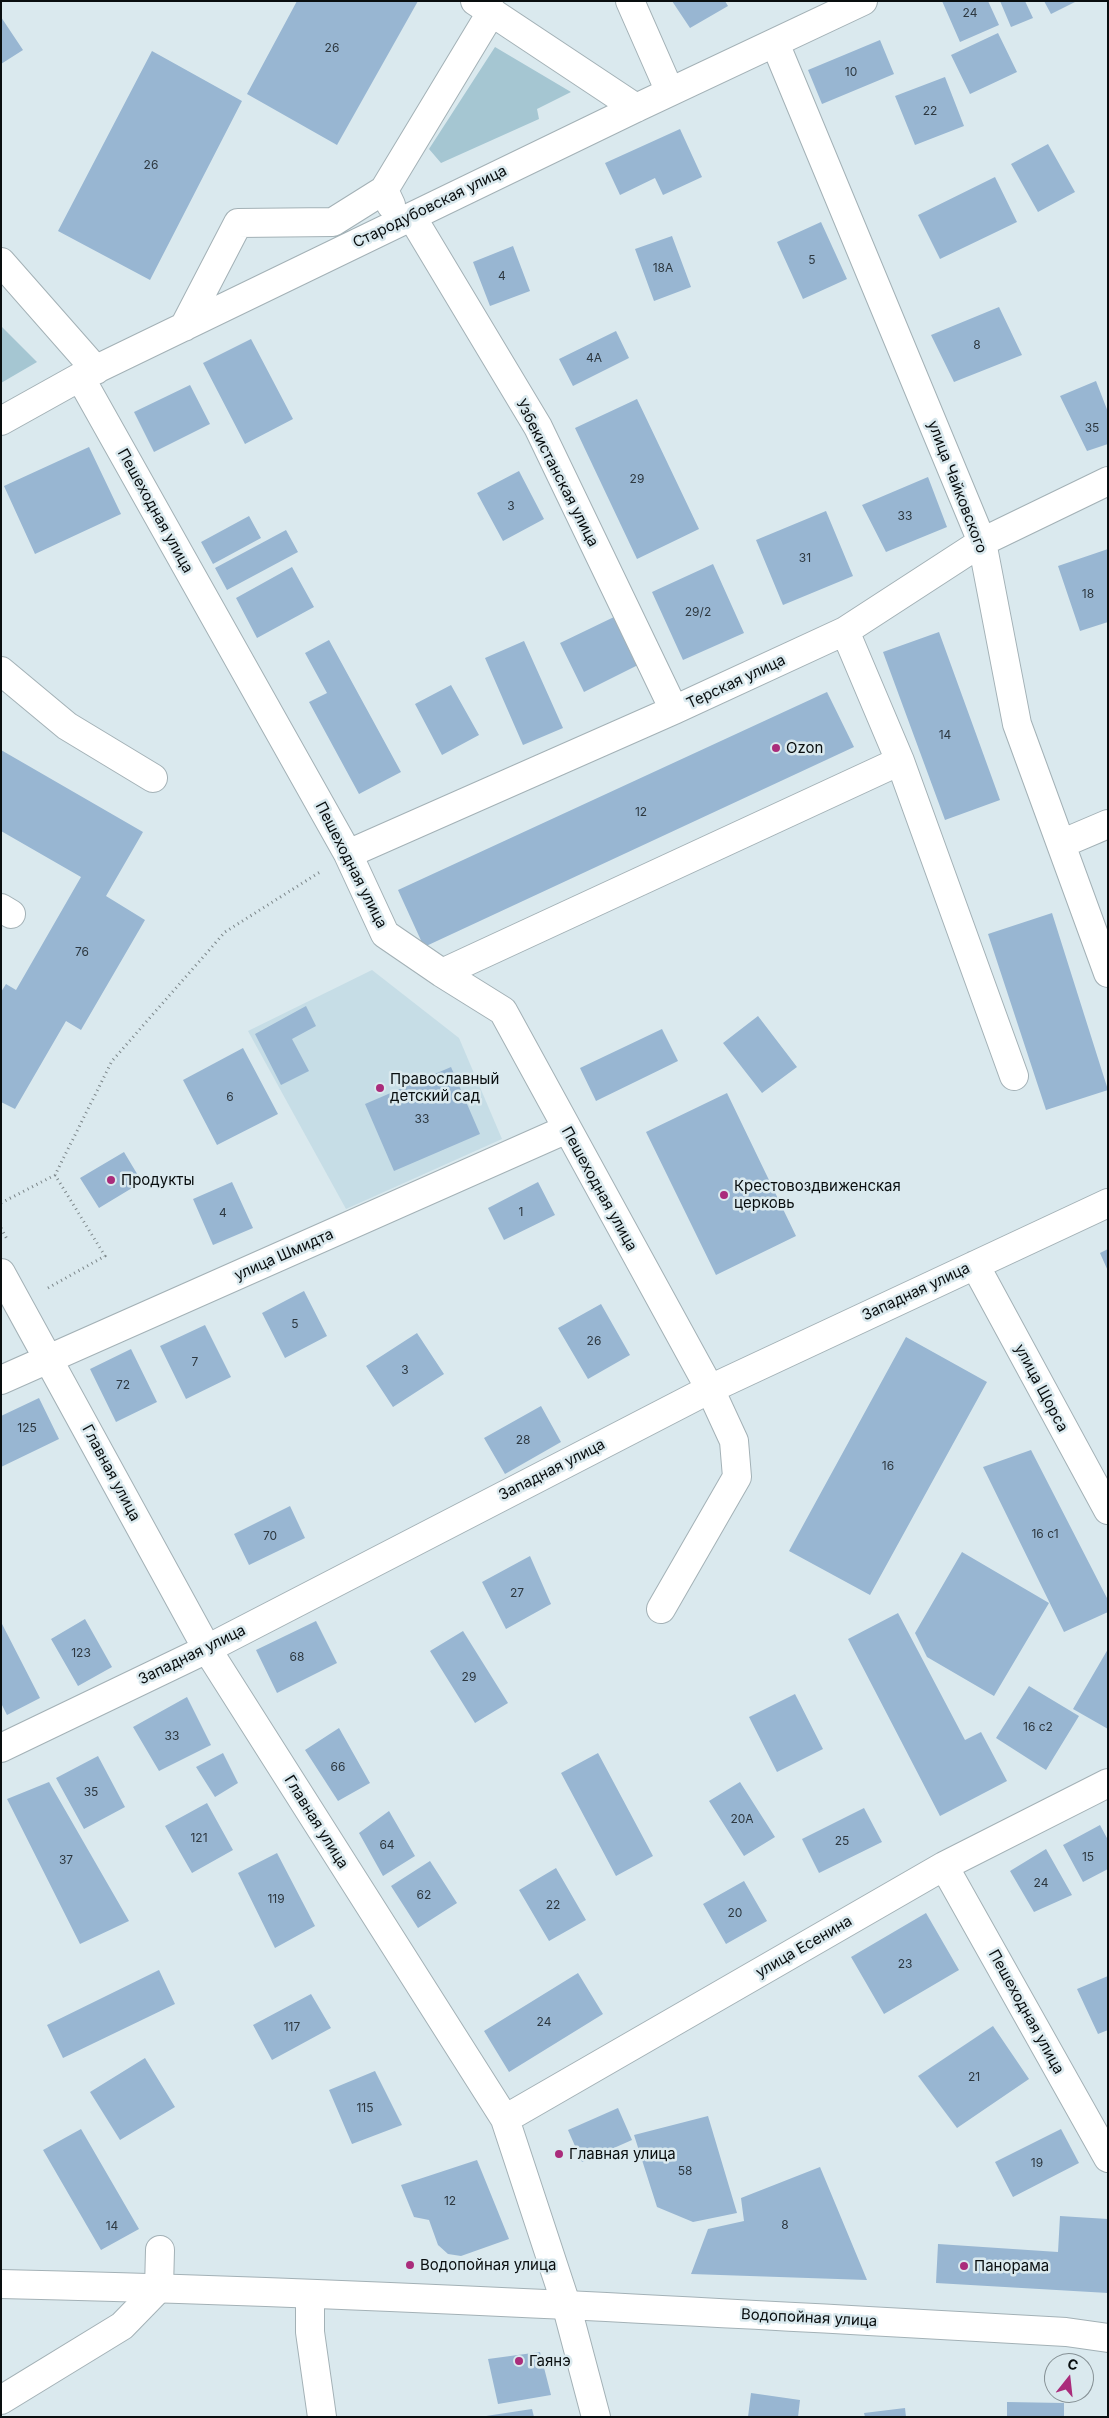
<!DOCTYPE html>
<meta charset="utf-8">
<style>
body{margin:0}
#map{position:relative;width:1109px;height:2418px;overflow:hidden;background:#dae9ee;font-family:Inter,sans-serif}
canvas{display:block}
.frame{position:absolute;inset:0;border:2px solid #090e0f;pointer-events:none}
.north{position:absolute;left:1044px;top:2353px;width:50px;height:50px;box-sizing:border-box;background:#dae9ee;border:1px solid #869195;border-radius:50%;rotate:16deg;font-size:14px;font-weight:700;line-height:20px;text-align:center;color:#090e0f}
.north::after{content:'';display:block;margin:auto;width:18px;height:22px;background:#aa2c7b;clip-path:polygon(50% 0,100% 100%,50% 72%,0 100%)}
</style>
<div id="map">
<canvas width="1109" height="2418"></canvas>
<div class="frame"></div>
<div class="north">С</div>
</div>
<script>
const c = document.querySelector('canvas').getContext('2d');
c.lineJoin = 'round';
function fillPath(path, color) {
  c.fillStyle = color;
  c.fill(path, 'evenodd');
}
function strokePath(path, color, width, dash) {
  c.strokeStyle = color;
  c.lineWidth = width;
  c.lineCap = dash ? 'butt' : 'round';
  c.setLineDash(dash || []);
  c.stroke(path);
}
function label(font, color, halo, rows, align = 'center') {
  c.font = font + ' Inter,sans-serif';
  c.lineWidth = 5;
  c.setLineDash([]);
  c.textBaseline = 'middle';
  c.strokeStyle = halo;
  c.fillStyle = color;
  for (const [text, x, y, turn = 0] of rows) {
    c.save();
    c.translate(x, y);
    c.rotate((+turn || 0) * Math.PI / 180);
    c.textAlign = isNaN(turn) ? turn : align;
    if (halo) c.strokeText(text, 0, 0);
    c.fillText(text, 0, 0);
    c.restore();
  }
}
const built = new Path2D(`
 M372 970 459 1038 502 1139 346 1209 248 1031Z`);
const green = new Path2D(`
 M495 47 571 92 537 109 539 119 441 163 429 149Z
 M1 326 37 362 1 383Z`);
const building = new Path2D(`
 M297 1H418L337 145 247 94Z
 M672 1H725L728 6 690 28Z
 M942 1H988L999 25 960 42Z
 M1000 1H1025L1033 18 1011 27Z
 M1044 1H1077L1051 14Z
 M1 17 23 50 1 64Z
 M998 33 1017 72 970 94 951 55Z
 M880 40 894 74 822 104 808 70Z
 M152 51 242 101 150 280 58 231Z
 M945 77 964 126 915 145 895 96Z
 M680 129 702 177 663 195 655 178 620 195 605 163Z
 M1048 144 1075 192 1038 212 1011 164Z
 M995 177 1017 222 940 259 918 215Z
 M821 222 847 279 803 299 777 242Z
 M672 236 691 287 654 301 635 249Z
 M513 246 530 291 490 306 473 262Z
 M999 307 1022 355 954 382 931 335Z
 M616 331 629 358 573 386 559 359Z
 M251 339 293 419 245 444 203 363Z
 M1096 381 1108 412V444L1087 451 1060 396Z
 M190 385 210 424 154 452 134 412Z
 M637 399 699 529 637 559 575 428Z
 M89 447 121 514 35 554 4 486Z
 M519 471 544 519 503 541 477 493Z
 M928 477 947 527 886 552 862 505Z
 M826 511 853 576 783 605 756 540Z
 M249 516 261 538 213 564 201 542Z
 M286 530 298 552 227 590 215 568Z
 M1108 549V622L1080 631 1058 566Z
 M713 564 744 633 683 660 652 592Z
 M292 567 314 607 257 638 236 598Z
 M614 617 638 665 584 692 560 643Z
 M939 632 1000 800 945 820 883 652Z
 M329 640 401 772 359 794 309 702 327 693 305 653Z
 M524 641 563 728 523 745 485 658Z
 M451 685 479 735 442 755 415 704Z
 M827 692 854 747 424 947 398 890Z
 M1 750 143 832 106 896 145 920 81 1030 66 1021 15 1109 1 1102V992L6 984 16 990 81 877 1 831Z
 M1052 913 1108 1090 1046 1110 988 934Z
 M306 1006 316 1026 292 1039 309 1071 281 1085 255 1034Z
 M758 1016 797 1067 762 1093 723 1043Z
 M662 1029 678 1061 596 1101 580 1068Z
 M243 1048 278 1114 217 1145 183 1080Z
 M451 1067 480 1134 394 1171 365 1104Z
 M727 1093 796 1236 716 1275 646 1132Z
 M124 1152 142 1182 99 1208 80 1178Z
 M232 1182 253 1228 213 1245 193 1199Z
 M538 1182 555 1215 504 1240 488 1208Z
 M1108 1249V1271L1100 1253Z
 M304 1291 327 1336 285 1358 262 1313Z
 M601 1304 630 1355 588 1379 558 1328Z
 M205 1325 231 1377 186 1399 160 1346Z
 M417 1333 444 1374 393 1407 366 1366Z
 M906 1337 987 1382 870 1595 789 1551Z
 M131 1349 157 1402 116 1422 90 1369Z
 M39 1398 59 1439 1 1467V1416Z
 M541 1406 561 1442 505 1474 484 1438Z
 M1031 1450 1108 1600V1612L1064 1632 983 1467Z
 M290 1506 305 1538 249 1565 234 1534Z
 M962 1552 1049 1603 994 1696 927 1657 915 1633Z
 M530 1556 551 1604 506 1629 482 1582Z
 M898 1613 965 1740 981 1732 1007 1781 940 1816 848 1639Z
 M85 1619 112 1667 78 1686 51 1639Z
 M316 1621 337 1663 277 1693 256 1650Z
 M1 1622 40 1698 7 1715 1 1703Z
 M463 1631 508 1703 475 1723 430 1651Z
 M1108 1649V1729L1073 1709Z
 M1029 1686 1079 1716 1046 1770 996 1738Z
 M795 1694 823 1749 777 1772 749 1717Z
 M187 1697 211 1745 159 1771 133 1727Z
 M339 1728 370 1783 338 1801 305 1750Z
 M223 1753 238 1783 215 1797 196 1767Z
 M598 1753 653 1856 616 1876 561 1773Z
 M98 1756 125 1807 84 1829 56 1778Z
 M49 1782 129 1921 80 1944 7 1799Z
 M740 1782 775 1837 744 1856 709 1801Z
 M207 1803 233 1850 192 1873 165 1826Z
 M864 1808 882 1842 819 1873 802 1839Z
 M389 1811 415 1856 383 1876 359 1833Z
 M1100 1825 1108 1840V1869L1083 1882 1063 1845Z
 M1046 1849 1072 1895 1034 1912 1010 1871Z
 M277 1853 315 1926 275 1948 238 1873Z
 M430 1861 457 1903 418 1928 391 1886Z
 M556 1868 586 1920 549 1941 519 1890Z
 M744 1881 767 1921 726 1944 703 1904Z
 M926 1913 959 1970 884 2014 851 1957Z
 M159 1970 175 2004 63 2058 47 2025Z
 M578 1973 603 2014 509 2072 484 2031Z
 M1108 1976V2030L1098 2034 1077 1989Z
 M311 1994 331 2028 272 2060 253 2025Z
 M993 2026 1029 2079 957 2128 918 2076Z
 M145 2058 175 2107 120 2140 90 2092Z
 M375 2071 402 2125 352 2144 329 2090Z
 M618 2108 632 2140 582 2162 568 2130Z
 M708 2116 737 2213 693 2222 657 2207 634 2135Z
 M81 2129 139 2229 101 2250 43 2150Z
 M1061 2129 1079 2163 1013 2197 995 2162Z
 M477 2160 509 2239 461 2256 448 2254 438 2245 429 2220 414 2217 401 2185Z
 M820 2167 867 2280 691 2274 708 2229 744 2221 741 2198Z
 M1060 2216 1108 2219V2293L936 2283 938 2244 1058 2252Z
 M540 2352 551 2395 498 2404 488 2359Z
 M751 2393 800 2400 798 2417H748Z
 M1007 2402 1064 2403V2417H1007Z
 M905 2408 906 2417H865L864 2413Z
 M532 2409 534 2417H486V2416Z`);
const path = new Path2D(`
 M1 1203 55 1175 112 1061 225 932 320 872
 M1 1228 8 1241
 M48 1288 105 1256 55 1175`);
const minor = new Path2D(`
 M475 1 636 108
 M630 1 670 92
 M775 43 982 542 1017 724 1108 973
 M391 205 384 190 492 11
 M412 217 538 427 674 710
 M1 262 96 370
 M184 327 238 223 333 222 384 190
 M80 377 348 854 385 934 442 973 503 1011 710 1389 734 1441 737 1477 661 1609
 M1 421 80 377 636 108 863 1
 M845 631 900 761 1014 1076
 M1 671 67 726 153 778
 M1061 844 1108 824
 M348 854 674 710 845 631 982 542 1108 481
 M1 908 11 914
 M442 973 900 761
 M975 1265 1108 1510
 M1 1273 207 1649 505 2119 566 2304 596 2417
 M1 1380 567 1129
 M1 1748 207 1649 710 1389 1108 1203
 M944 1866 1108 2158
 M505 2119 944 1866 1108 1783
 M310 2295V2332L322 2417
 M1 2400 122 2326 159 2288 160 2250`);
const major = new Path2D(`
 M1 2284C356 2292 711 2312 1066 2332L1108 2338`);
const markers = [
 [776,748,5,"#aa2c7b"],
 [380,1088,5,"#aa2c7b"],
 [111,1180,5,"#aa2c7b"],
 [724,1195,5,"#aa2c7b"],
 [559,2154,5,"#aa2c7b"],
 [410,2265,5,"#aa2c7b"],
 [964,2266,5,"#aa2c7b"],
 [519,2361,5,"#aa2c7b"]
];
const numberNames = [
 ["24",970,13],
 ["26",332,48],
 ["10",851,72],
 ["22",930,111],
 ["26",151,165],
 ["5",812,260],
 ["18А",663,268],
 ["4",502,276],
 ["8",977,345],
 ["4А",594,358],
 ["35",1092,428],
 ["29",637,479],
 ["3",511,506],
 ["33",905,516],
 ["31",805,558],
 ["18",1088,594],
 ["29/2",698,612],
 ["14",945,735],
 ["12",641,812],
 ["76",82,952],
 ["6",230,1097],
 ["33",422,1119],
 ["1",521,1212],
 ["4",223,1213],
 ["5",295,1324],
 ["26",594,1341],
 ["7",195,1362],
 ["3",405,1370],
 ["72",123,1385],
 ["125",27,1428],
 ["28",523,1440],
 ["16",888,1466],
 ["16 с1",1045,1534],
 ["70",270,1536],
 ["27",517,1593],
 ["123",81,1653],
 ["68",297,1657],
 ["29",469,1677],
 ["16 с2",1038,1727],
 ["33",172,1736],
 ["66",338,1767],
 ["35",91,1792],
 ["20А",742,1819],
 ["121",199,1838],
 ["25",842,1841],
 ["64",387,1845],
 ["15",1088,1857],
 ["37",66,1860],
 ["24",1041,1883],
 ["62",424,1895],
 ["119",276,1899],
 ["22",553,1905],
 ["20",735,1913],
 ["23",905,1964],
 ["24",544,2022],
 ["117",292,2027],
 ["21",974,2077],
 ["115",365,2108],
 ["19",1037,2163],
 ["58",685,2171],
 ["12",450,2201],
 ["8",785,2225],
 ["14",112,2226]
];
const streetNames = [
 ["Стародубовская улица",430,207,-26],
 ["Узбекистанская улица",557,473,63],
 ["улица Чайковского",957,487,69],
 ["Пешеходная улица",155,511,61],
 ["Терская улица",736,682,-25],
 ["Пешеходная улица",351,865,63],
 ["Пешеходная улица",599,1189,61],
 ["улица Шмидта",284,1255,-24],
 ["Западная улица",916,1292,-25],
 ["улица Щорса",1041,1388,62],
 ["Западная улица",552,1470,-27],
 ["Главная улица",111,1473,62],
 ["Западная улица",192,1655,-26],
 ["Главная улица",316,1822,58],
 ["улица Есенина",804,1947,-30],
 ["Пешеходная улица",1026,2012,61],
 ["Водопойная улица",809,2318,3]
];
const poiNames = [
 ["Ozon",786,748],
 ["Православный",390,1079],
 ["детский сад",390,1096],
 ["Продукты",121,1180],
 ["Крестовоздвиженская",734,1186],
 ["церковь",734,1203],
 ["Главная улица",569,2154],
 ["Водопойная улица",420,2265],
 ["Панорама",974,2266],
 ["Гаянэ",529,2361]
];
fillPath(built, '#c6dde6');
fillPath(green, '#a5c6d2');
fillPath(building, '#98b6d2');
strokePath(minor, '#a3b1b6', 30);
strokePath(major, '#a3b1b6', 30);
strokePath(path, '#7c8689', 3, [1, 4]);
strokePath(minor, '#fff', 28);
strokePath(major, '#fff', 28);
for (const [x, y, r, color] of markers) {
  const dot = new Path2D();
  dot.arc(x, y, r, 0, 2 * Math.PI);
  c.fillStyle = color;
  c.fill(dot);
  strokePath(dot, '#dae9ee', 2);
}
label('12px', '#2d3840', null, numberNames);
label('15px', '#090e0f', '#dae9ee', streetNames);
label('15px', '#090e0f', '#dae9ee', poiNames, 'left');
</script>
